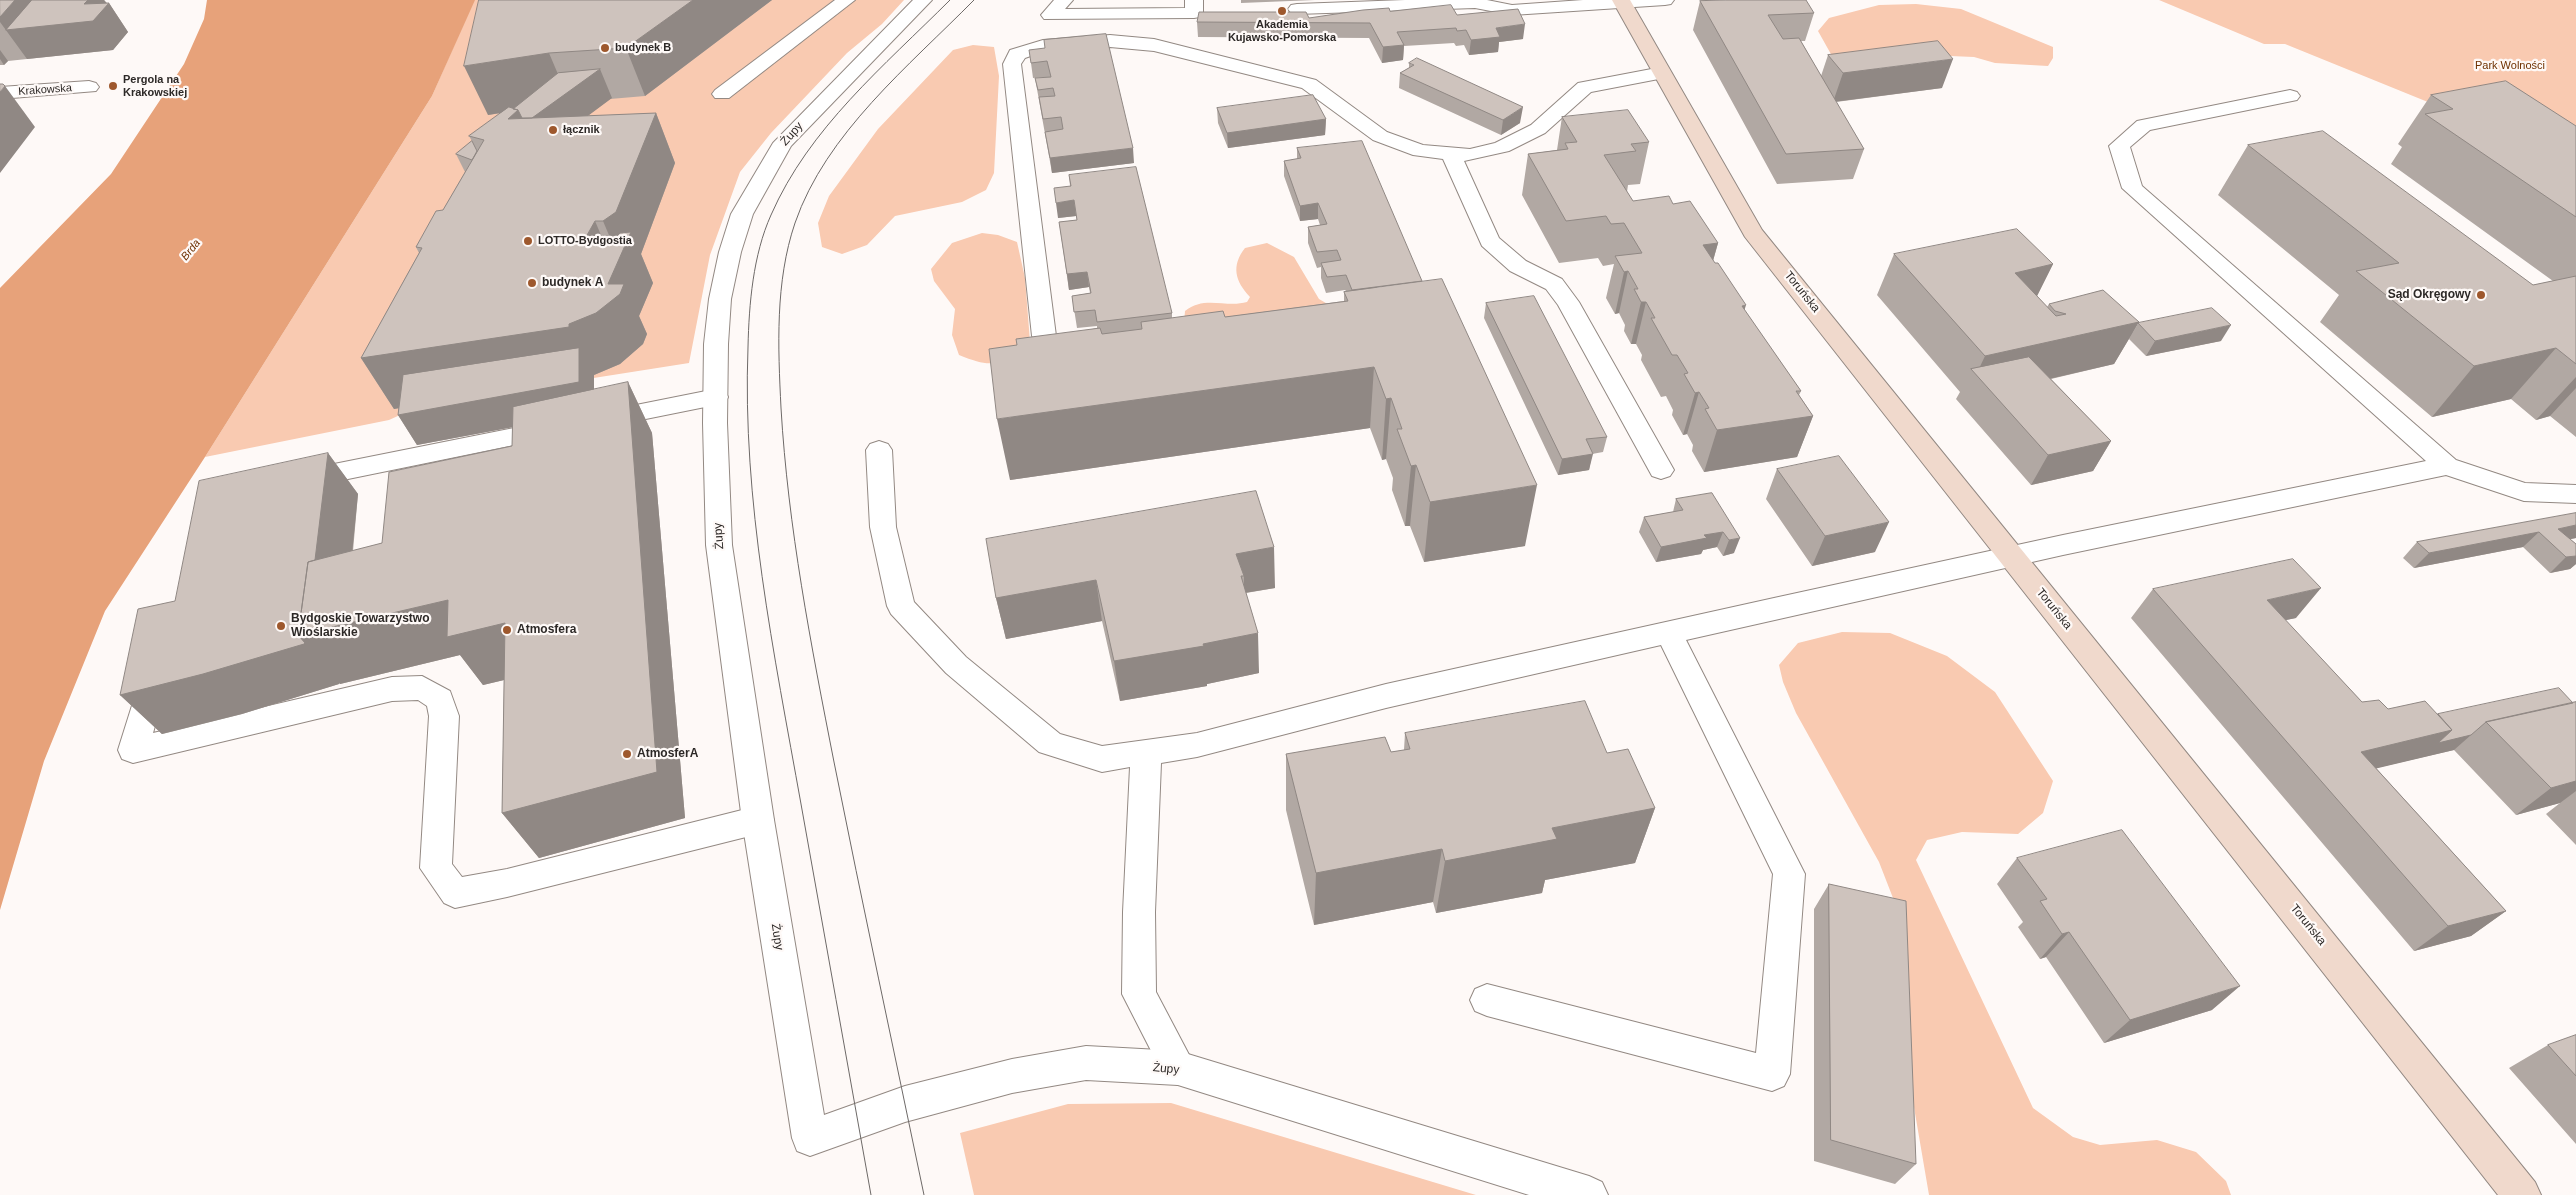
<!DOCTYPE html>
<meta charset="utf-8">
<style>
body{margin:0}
canvas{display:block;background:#fef9f7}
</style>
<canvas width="2576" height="1195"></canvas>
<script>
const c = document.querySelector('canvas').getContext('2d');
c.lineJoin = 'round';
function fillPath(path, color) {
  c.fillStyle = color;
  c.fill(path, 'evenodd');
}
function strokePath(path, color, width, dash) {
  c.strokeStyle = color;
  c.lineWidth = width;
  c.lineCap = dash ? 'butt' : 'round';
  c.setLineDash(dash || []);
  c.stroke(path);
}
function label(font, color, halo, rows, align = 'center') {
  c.font = font + ' Arial,sans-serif';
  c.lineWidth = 4.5;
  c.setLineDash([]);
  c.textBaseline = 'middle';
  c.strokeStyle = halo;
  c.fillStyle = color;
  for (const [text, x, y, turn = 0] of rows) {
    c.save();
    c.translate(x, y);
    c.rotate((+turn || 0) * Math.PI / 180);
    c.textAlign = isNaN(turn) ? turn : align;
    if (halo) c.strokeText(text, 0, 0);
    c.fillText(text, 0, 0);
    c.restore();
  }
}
const green = new Path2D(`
 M474 0H904L882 24 847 53 771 133 740 172 710 255 689 363 422 405 389 420 205 457 432 96Z
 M2159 0H2576V166L2450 111 2285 44H2264Z
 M1916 4 1961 9 2053 47V58L2048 66 1995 63 1974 57 1902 54 1832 56 1818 31 1829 18 1879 5Z
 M973 45 994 47 999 76 994 173 986 190 962 202 895 216 867 245 842 254 822 247 818 223 829 196 878 129 953 50Z
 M982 233 998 235 1017 242 1025 278 1030 342C999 364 996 370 959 355L952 335 955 309 934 281 931 269 952 243Z
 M1267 243 1294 257 1319 299 1336 309 1184 323 1185 311C1204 295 1226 308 1247 302L1250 297C1235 281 1231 266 1245 248Z
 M1842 632 1890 633 1947 656 1995 692 2053 781 2043 813 2018 834 1962 832 1927 840 1916 860 2033 1108 2073 1137 2100 1145 2157 1140 2196 1152 2226 1181 2231 1195H1929L1909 1078 1907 934 1879 862 1796 713 1783 682 1779 665 1798 643Z
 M1171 1103 1476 1195H974L960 1133 1068 1104Z`);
const water = new Path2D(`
 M207 0H475L432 96 205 457 105 611 44 761 0 910V288L111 174 184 64 204 19Z`);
const lane = new Path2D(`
 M835 0H855L729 98H715L712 94 715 90Z
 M1054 0H1073L1065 9 1185 8V0H1203V13L1200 17 1194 18 1044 19 1041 15Z
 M1405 0H1487L1512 5 1583 0H1674L1671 4 1665 5 1512 15 1475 8 1297 14 1291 13 1288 9 1291 5 1297 4Z
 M1110 35 1154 39 1316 80 1387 132 1423 145 1470 149 1495 143 1531 125 1578 83 1662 67 1669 69 1671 73 1669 77 1591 92 1545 133 1509 151 1464 161 1499 238 1526 261 1562 279 1579 302 1674 470 1670 476 1661 479 1652 476 1558 305 1546 289 1510 271 1482 246 1443 159 1413 155 1373 140 1302 88 1154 51 1110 47 1045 51 1025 58 1021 64 1056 336 1052 341 1044 344 1036 341 1032 336 1003 64 1010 50 1043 40Z
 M2290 90 2297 92 2300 96 2297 100 2150 130 2130 147 2142 186 2456 460 2525 483 2576 485V503L2524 501 2446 475 2063 555 1686 640 1805 874 1790 1074 1784 1086 1772 1091 1487 1016 1475 1011 1470 1000 1475 989 1487 984 1756 1053 1773 874 1661 645 1386 708 1197 757 1161 763 1155 912 1156 992 1196 1068 1190 1080 1178 1085 1166 1080 1122 994 1123 912 1130 767 1102 772 1039 752 946 673 891 614 887 606 870 527 866 450 870 444 879 441 888 444 892 450 896 527 914 602 966 657 1060 734 1102 746 1197 733 1386 684 1774 598 2063 535 2426 461 2122 188 2109 146 2137 121Z
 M716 389 725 391 728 397 725 403 606 427 597 425 594 419 597 413 606 411Z
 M549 421 558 424 561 430 558 436 304 488 295 485 291 479 295 473 304 470Z
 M154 668 164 672 168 680 153 733 392 677 422 676 450 691 459 716 452 864 462 877 507 869 758 806 769 810 774 820 769 830 758 834 507 897 455 908 444 903 420 868 429 716 427 706 418 700 392 701 133 763 122 759 118 750 140 680 144 672Z`);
const street = new Path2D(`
 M913 0H932L791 146 753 214 741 252 731 299 728 344 727 423 732 545 774 820 824 1115 905 1086 1012 1059 1086 1046 1178 1051 1589 1176 1602 1182 1608 1195H1529L1178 1085 1086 1080 1012 1093 905 1122 810 1156 797 1151 792 1138 742 820 706 545 703 423 704 344 709 299 719 252 731 214 773 143Z
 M89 81 96 83 99 87 96 91 0 99V87Z`);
const secondary = new Path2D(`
 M1612 0H1630L1762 230 2535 1182 2541 1195H2498L1745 237Z`);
const tram = new Path2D(`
 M871 1195C848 1065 824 934 801 804 774 653 742 501 748 347 749 304 753 255 771 215 809 128 884 66 950 0
 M924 1195C894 1051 863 907 834 762 811 645 788 527 781 408 778 347 775 282 795 223 826 133 909 66 974 0`);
const wall = new Path2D(`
 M0 0H104L107 3H109L128 32 113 50 8 61 4 65H0Z
 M479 0H772L645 96 610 99 587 116 656 113 675 163 641 254 653 283 639 316 647 334 643 344 620 364 594 375V390L628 382 652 433 685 818 539 858 502 813 504 680 483 685 460 655 340 684 339 683V684L242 714 162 734 120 695 175 601 328 453 358 494 353 551 382 543 512 446 513 427 417 445 398 415V408L394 409 361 358 419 253 416 247 443 210 465 172 456 154 472 141 469 136 501 113 488 115Z
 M1241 0H1315L1241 3Z
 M1700 1 1814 13 1805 41H1801L1821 76 1828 55 1942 88 1836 102 1864 149 1853 179 1777 184 1693 30Z
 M1457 15 1523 39 1499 42 1498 52 1469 55 1464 45 1456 46 1454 43 1404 46 1403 60 1382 63 1369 38 1198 37 1197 22 1309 18Z
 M1045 48 1134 163 1052 173 1035 78 1050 77 1033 78 1031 63Z
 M1409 63 1520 123 1501 135 1399 88 1400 73 1409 68Z
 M2431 95 2576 126V437L2550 416 2536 420 2511 399 2432 417 2320 322 2339 295 2218 195 2248 145 2533 285 2553 281 2391 164 2402 147 2398 144Z
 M1217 108 1326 119 1325 135 1228 148 1218 123Z
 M1562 117 1649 142 1640 184 1628 185 1627 192 1633 201 1673 204 1718 243 1713 261 1745 311 1801 391 1799 395 1813 416 1797 457 1704 472 1692 451 1693 445 1687 434 1683 435 1672 415 1673 410 1666 396 1661 397 1641 360 1642 355 1636 344H1631L1624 331 1625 325 1619 313 1615 314 1606 298 1614 264 1603 266 1598 258 1559 263 1522 195 1528 154 1557 150Z
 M1297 148 1525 546 1424 562 1410 526H1405L1392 490 1393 478 1386 459 1382 460 1370 428 1010 480 1017 345 1097 328V326L1077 328 1072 296 1090 293 1089 287 1069 290 1059 222 1077 220 1076 216 1058 218 1070 186 1069 175 1172 313V318L1225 317 1344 301V292L1346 291 1345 290 1326 293 1321 278V267L1317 268 1308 243V227L1320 225 1318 219 1300 221 1284 176V161L1297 159Z
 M1894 254 2053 264 2037 296 2047 307 2049 304 2139 322 2114 364 2051 379 2111 441 2093 471 2031 485 1956 399 1960 392 1877 295Z
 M1486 303 1607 437 1603 452 1592 454 1589 470 1558 475 1484 318Z
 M2138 323 2221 341 2146 356 2129 339Z
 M1777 469 1875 552 1812 566 1766 499Z
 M1256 491 1275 588 1246 593 1259 673 1207 684V686L1120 701 1102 621 1006 639 996 598Z
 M1712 493 1734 553 1723 556 1717 547 1703 550 1701 554 1656 562 1639 532 1644 517 1673 512 1676 499Z
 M2576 513V538L2570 539 2576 544V564L2570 569 2550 573 2523 547 2414 568 2403 558 2417 542Z
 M2153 589 2296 618 2285 620 2362 702 2388 709 2438 714 2576 702V845L2546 814 2560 803 2516 815 2454 750 2376 768 2506 911 2471 936 2414 951 2131 618Z
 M1405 733 1607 753 1655 808 1635 863 1545 880 1542 893 1436 913 1433 902 1314 925 1286 810V754L1391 752 1404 750Z
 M2017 858 2212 1010 2104 1043 2046 957 2040 959 2018 927 2023 922 1997 884Z
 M1829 884 1916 1164 1895 1184 1814 1161V909Z
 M2576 1035V1144L2509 1068 2548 1045Z`);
const shadedWall = new Path2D(`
 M15 0H43L84 4 88 0H104L108 5 109 3 128 32 113 50 27 59 0 22V17Z
 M693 0H772L645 96 626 48Z
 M1525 24 1523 39 1499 42 1498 52 1469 55 1471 40 1496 28Z
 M1404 45 1403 60 1382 63 1383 47Z
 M0 50 8 61 4 65 0 59Z
 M549 53 566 93 600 69 612 98 538 153 508 119 518 110 549 105 488 115 464 66Z
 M1953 59 1942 88 1833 102 1843 73Z
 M5 86 35 127 0 173V92Z
 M1523 107 1520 123 1501 135 1503 120Z
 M656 113 675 163 641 254 653 283 639 316 647 334 643 344 620 364 594 375V412L417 445 398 415 579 380 394 409 361 358 586 237 595 221 615 268 619 259 603 221Z
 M1326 119 1325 135 1228 148 1227 133Z
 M1133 148 1134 163 1052 173 1050 158Z
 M1074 200 1076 216 1058 218 1056 203Z
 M1318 203V219L1300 221V206Z
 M1718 243 1706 285 1703 245Z
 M2053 264 2032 306 2015 273Z
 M1628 271 1619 313 1615 314 1624 272Z
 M1087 272 1089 287 1069 290 1067 274Z
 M1641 302H1646L1636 344H1631Z
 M1746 305 1733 347 1742 306Z
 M2139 322 2114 364 2014 387 1976 375 1985 356Z
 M2231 325 2221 341 2146 356 2155 341Z
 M2556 348 2511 399 2432 417 2474 366Z
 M1374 367 1370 428 1010 480 997 419Z
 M2576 377V388L2550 416 2536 420Z
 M628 382 652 433 685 818 539 858 502 813Z
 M1699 392 1687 434 1683 435 1695 393Z
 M1391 398 1386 459 1382 460 1386 399Z
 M1813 416 1797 457 1704 472 1717 430Z
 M2111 441 2093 471 2031 485 2048 455Z
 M328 453 358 494 345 624 448 600 505 623 538 672 483 685 460 655 340 684 339 683V684L242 714 162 734 120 695 298 635Z
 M1593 454 1589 470 1558 475 1562 459Z
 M1416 465 1410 526H1405L1411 466Z
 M1537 485 1525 546 1424 562 1430 502Z
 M1889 522 1875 552 1812 566 1825 536Z
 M2576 525V538L2551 543 2558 529Z
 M1723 532 1717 547 1703 550 1701 554 1656 562 1661 547 1704 535Z
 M2539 532 2523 547 2414 568 2429 553Z
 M1740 538 1734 553 1723 556 1729 540Z
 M1274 547 1275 588 1244 593V576L1236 554Z
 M2576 556V564L2570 569 2550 573 2566 557Z
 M1096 580 1102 621 1006 639 996 598Z
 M2321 588 2296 618 2243 629 2267 600Z
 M1258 633 1259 673 1207 684V686L1120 701 1114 661Z
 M2452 730 2471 735 2454 750 2332 779 2361 752Z
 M2576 781V791L2560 803 2516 815 2551 788Z
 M1655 808 1635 863 1545 880 1542 893 1436 913 1445 861 1552 828Z
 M1442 849 1433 902 1314 925 1316 873Z
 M2506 911 2471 936 2414 951 2448 926Z
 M2069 932 2046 957 2040 959 2062 934Z
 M2240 986 2212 1010 2104 1043 2130 1020Z`);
const building = new Path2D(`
 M0 0H15L0 17Z
 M32 0H88L84 4 109 3 93 21 6 30Z
 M479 0H693L626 48 549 53 464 66Z
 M1726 0H1806L1814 13 1768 15 1783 39 1799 38 1864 149 1786 154 1700 1Z
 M1451 5 1457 15 1518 9 1525 24 1496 28 1500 37 1471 40 1466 30 1457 31 1456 28 1397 32 1404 45 1383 47 1370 23 1197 22 1199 12H1306L1309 18 1363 10 1389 8 1390 11Z
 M1106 34 1133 148 1050 158 1045 132 1063 129 1061 117 1043 119 1039 97 1055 96 1053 88 1038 90 1035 78 1051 77 1047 61 1031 63 1029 50 1045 48 1044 40Z
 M1938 41 1953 59 1843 73 1828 55Z
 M1417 58 1523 107 1503 120 1400 73 1414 65 1409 63Z
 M600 69 532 118H522L518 110 513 109 558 73Z
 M2506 81 2576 126V217L2425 114 2453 109 2431 95Z
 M0 84H3L5 86 0 92Z
 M1313 95 1326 119 1227 133 1217 108Z
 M509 107 518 110 508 119 656 113 616 212 603 221H595L586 237 617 236 620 233 631 232 608 284H624L620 294 596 313 569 324V327L361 358 422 248 416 247 436 211 443 210 484 140 469 136Z
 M1628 110 1649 142 1631 144 1636 151 1604 155 1633 201 1669 196 1673 204 1690 201 1718 243 1703 245 1715 263H1718L1746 305 1742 306 1801 391H1796L1813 416 1717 430 1705 409 1709 408 1699 392 1695 393 1684 374 1688 373 1677 355H1672L1651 318H1655L1646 302H1641L1634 289H1638L1628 271 1624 272 1615 256 1642 253 1624 223 1611 224 1606 216 1566 221 1528 154 1568 149 1565 143 1577 142 1562 117Z
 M2323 131 2533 285 2576 276V364L2556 348 2474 366 2356 271 2399 263 2248 145Z
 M472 141 477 151 472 160 456 154Z
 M1362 141 1422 281 1352 290 1346 275 1327 277 1321 263 1341 260 1337 250 1317 252 1308 227 1327 224 1318 203 1300 206 1284 161 1301 158 1297 148Z
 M1136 167 1172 313 1097 322 1095 310 1074 312 1072 296 1091 293 1087 272 1067 274 1059 222 1077 220 1074 200 1056 203 1054 188 1071 186 1069 175Z
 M2017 229 2053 264 2015 273 2056 316 2066 314 2055 311 2049 304 2103 290 2139 322 1985 356 1894 254Z
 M1442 279 1537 485 1430 502 1416 465 1411 466 1397 429H1402L1391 398 1386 399 1374 367 997 419 989 349 1017 345 1016 339 1100 328 1102 334 1142 329 1141 322 1223 311 1225 317 1348 301 1344 292Z
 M1534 296 1607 437 1586 439 1593 454 1562 459 1486 303Z
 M2212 308 2231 325 2155 341 2138 323Z
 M579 348V382L398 415 403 375Z
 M2029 357 2111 441 2048 455 1971 369Z
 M628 382 657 772 502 813 505 623 447 637 448 600 298 635 308 562 382 543 389 472 512 446 513 407Z
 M328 453 315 560 308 562 298 635 305 643 304 644 203 674 120 695 138 609 175 601 199 481Z
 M1839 456 1889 522 1825 536 1777 469Z
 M1256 491 1274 547 1236 554 1244 576H1241L1258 633 1203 644 1204 646 1114 661 1096 580 996 598 986 539Z
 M1712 493 1740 538 1729 540 1723 532 1704 535 1707 538 1661 547 1644 517 1683 510 1676 499Z
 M2576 513V525L2558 529 2576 544V556L2566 557 2539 532 2429 553 2417 542Z
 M2293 559 2321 588 2267 600 2362 702 2379 700 2388 709 2425 701 2452 730 2361 752 2506 911 2448 926 2153 589Z
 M2559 688 2573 703 2486 722 2471 735 2438 743 2452 730 2438 714Z
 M1585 701 1607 753 1628 749 1655 808 1552 828 1557 839 1445 861 1442 849 1316 873 1286 754 1385 737 1391 752 1410 749 1405 733Z
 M2576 702V781L2551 788 2486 722Z
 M2122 830 2240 986 2130 1020 2069 932 2062 934 2040 901 2047 899 2017 858Z
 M1829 884 1906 901 1916 1164 1831 1140Z
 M2576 1035V1076L2548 1045Z`);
const markers = [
 [1282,11,5,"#9e582d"],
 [605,48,5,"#9e582d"],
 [113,86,5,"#9e582d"],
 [553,130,5,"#9e582d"],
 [528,241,5,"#9e582d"],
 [532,283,5,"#9e582d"],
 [2481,295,5,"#9e582d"],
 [281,626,5,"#9e582d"],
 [507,630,5,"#9e582d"],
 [627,754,5,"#9e582d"]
];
const farPoinames = [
 ["Akademia",1282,25,"center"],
 ["Kujawsko-Pomorska",1282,38,"center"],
 ["budynek B",615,48],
 ["Pergola na",123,80],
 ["Krakowskiej",123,93],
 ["łącznik",563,130],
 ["LOTTO-Bydgostia",538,241]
];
const farParknames = [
 ["Park Wolności",2510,66]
];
const farStreetnames = [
 ["Krakowska",45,90,-4]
];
const farWaternames = [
 ["Brda",191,250,-51]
];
const streetNames = [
 ["Żupy",792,134,-48],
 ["Toruńska",1802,292,51],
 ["Żupy",719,536,-94],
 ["Toruńska",2054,609,51],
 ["Toruńska",2308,925,51],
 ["Żupy",777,937,81],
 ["Żupy",1166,1069,6]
];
const poiNames = [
 ["budynek A",542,283],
 ["Sąd Okręgowy",2471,295,"right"],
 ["Bydgoskie Towarzystwo",291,619],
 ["Wioślarskie",291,633],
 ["Atmosfera",517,630],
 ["AtmosferA",637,754]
];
fillPath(green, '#f9cab1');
fillPath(water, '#e7a27a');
strokePath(lane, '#938983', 2);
strokePath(street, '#938983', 2);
strokePath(secondary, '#938983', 2);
fillPath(lane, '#fff');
fillPath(street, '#fff');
fillPath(secondary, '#f0d9cc');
strokePath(tram, '#6d6967', 1);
fillPath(wall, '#b1a8a3');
fillPath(shadedWall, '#908884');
fillPath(building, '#cec3bd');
strokePath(building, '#908884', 1);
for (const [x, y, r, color] of markers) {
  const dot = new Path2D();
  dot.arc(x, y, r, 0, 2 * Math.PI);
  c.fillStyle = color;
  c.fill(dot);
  strokePath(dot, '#fef9f7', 2);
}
label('bold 11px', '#2d2927', '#fef9f7', farPoinames, 'left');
label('11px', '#6f3101', '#fef9f7', farParknames);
label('11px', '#2d2927', '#fef9f7', farStreetnames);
label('italic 11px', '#6e3000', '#fef9f7', farWaternames);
label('12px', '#2d2927', '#fef9f7', streetNames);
label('bold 12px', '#2d2927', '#fef9f7', poiNames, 'left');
</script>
